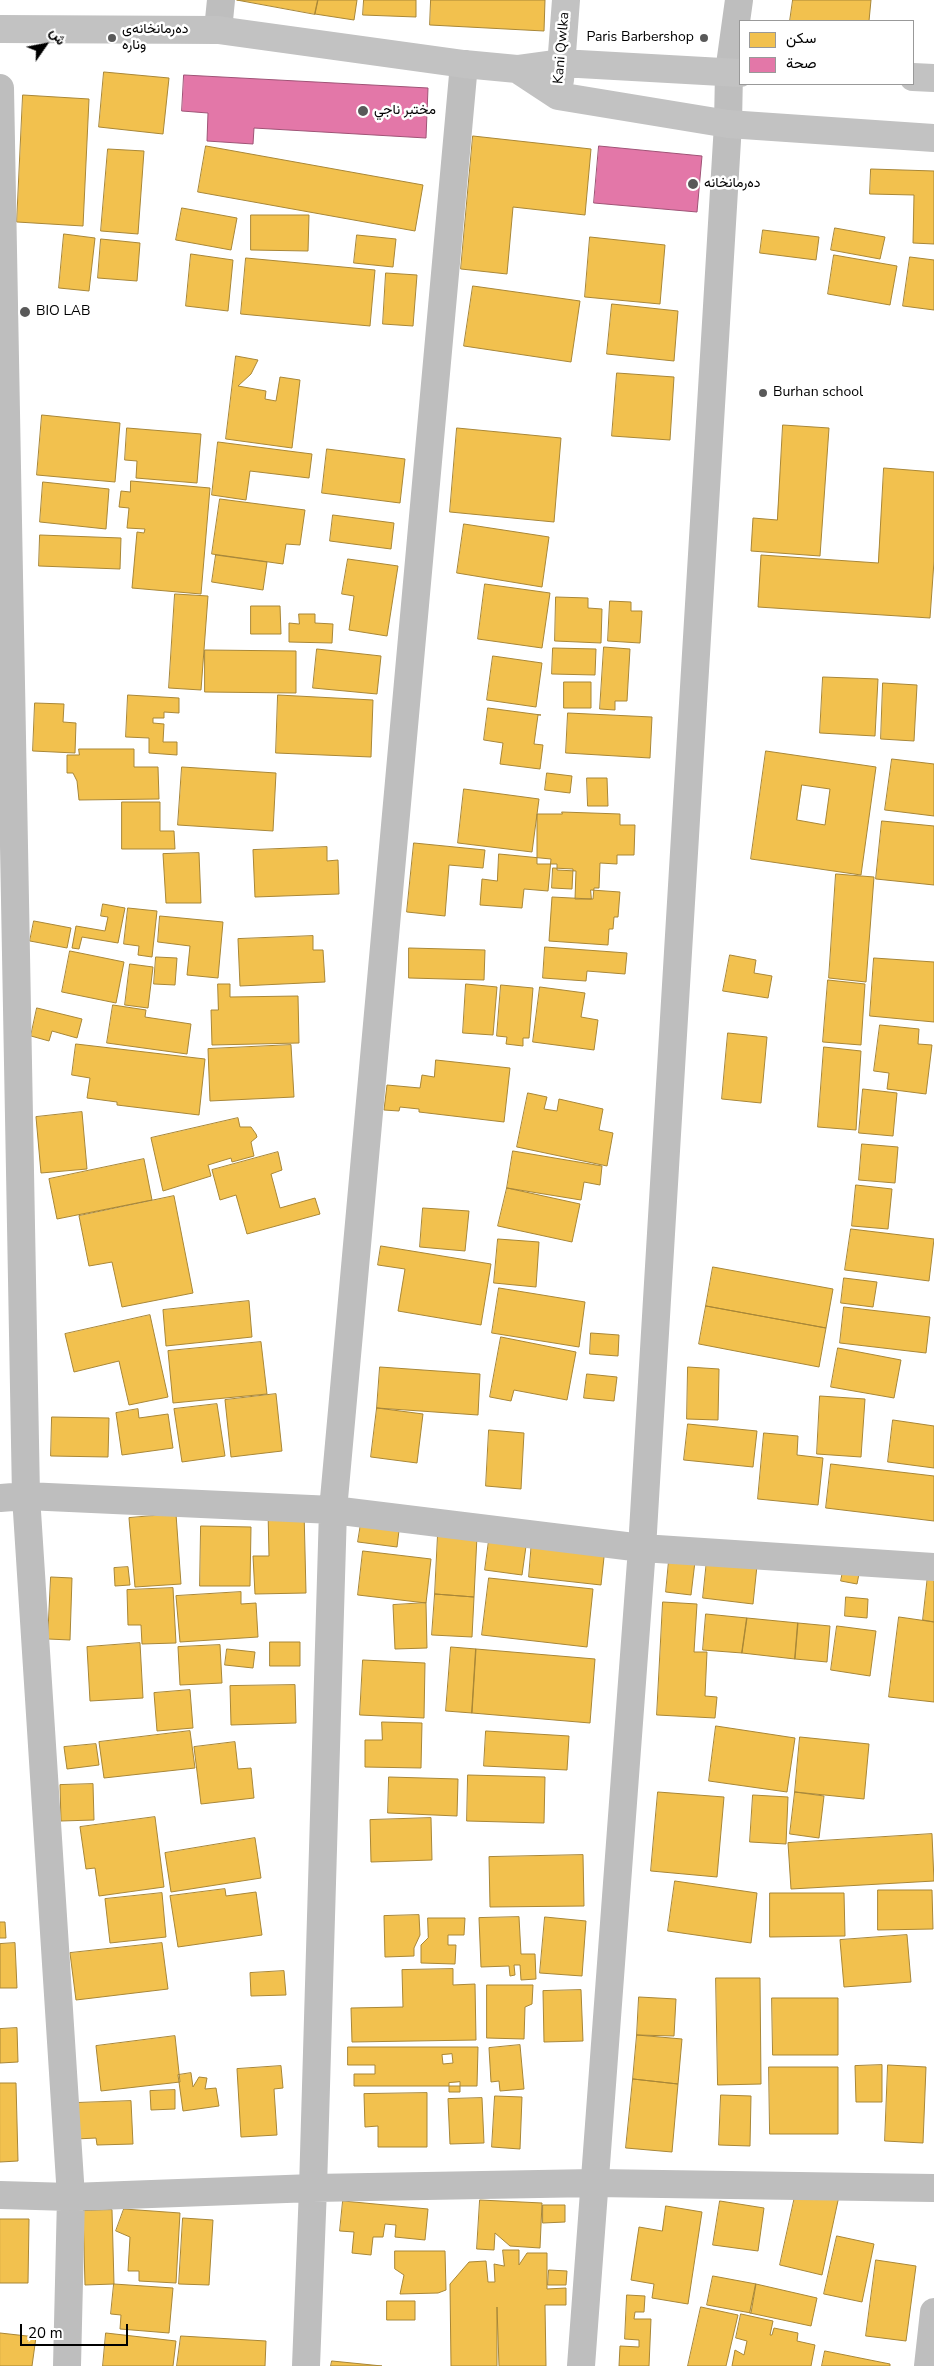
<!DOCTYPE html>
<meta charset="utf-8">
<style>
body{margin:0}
#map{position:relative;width:934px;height:2366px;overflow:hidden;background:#fff;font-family:"Nunito Sans",Vazirmatn,sans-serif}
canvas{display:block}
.legend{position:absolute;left:739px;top:20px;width:175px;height:65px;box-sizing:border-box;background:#fff;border:1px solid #999;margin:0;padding:6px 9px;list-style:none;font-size:15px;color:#000}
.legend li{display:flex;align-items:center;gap:10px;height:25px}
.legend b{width:25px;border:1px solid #999}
.north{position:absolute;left:20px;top:20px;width:50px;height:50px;-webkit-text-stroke:4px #fff;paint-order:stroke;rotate:57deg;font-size:14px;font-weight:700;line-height:20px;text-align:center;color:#000}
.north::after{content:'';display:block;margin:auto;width:18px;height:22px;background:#000;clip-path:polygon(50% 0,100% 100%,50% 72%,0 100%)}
.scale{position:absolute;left:20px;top:2324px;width:108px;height:22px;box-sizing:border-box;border:2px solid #000;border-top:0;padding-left:6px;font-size:15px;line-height:18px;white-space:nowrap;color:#000;-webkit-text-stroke:4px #fff;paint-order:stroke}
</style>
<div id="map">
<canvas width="934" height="2366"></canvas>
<ul class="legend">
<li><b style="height:14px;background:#f2c14e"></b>سكن</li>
<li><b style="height:14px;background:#e377a8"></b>صحة</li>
</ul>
<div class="north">ش</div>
<div class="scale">20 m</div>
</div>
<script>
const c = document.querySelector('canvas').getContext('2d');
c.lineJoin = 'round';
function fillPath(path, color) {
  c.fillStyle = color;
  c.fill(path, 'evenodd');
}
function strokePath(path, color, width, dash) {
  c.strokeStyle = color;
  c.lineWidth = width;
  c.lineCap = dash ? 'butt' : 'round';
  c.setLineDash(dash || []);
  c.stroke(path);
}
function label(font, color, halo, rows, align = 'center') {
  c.font = font + ' "Nunito Sans",Vazirmatn,sans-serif';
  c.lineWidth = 5;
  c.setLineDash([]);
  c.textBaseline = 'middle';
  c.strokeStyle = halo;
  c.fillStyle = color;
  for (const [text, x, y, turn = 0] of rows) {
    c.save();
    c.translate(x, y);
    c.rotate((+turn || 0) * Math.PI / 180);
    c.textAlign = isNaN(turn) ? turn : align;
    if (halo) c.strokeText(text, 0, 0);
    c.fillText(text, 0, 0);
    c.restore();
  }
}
const homes = new Path2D(`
 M237 0H318L315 14Z
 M318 0H357L354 20 315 14Z
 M364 0H416V17L363 15Z
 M431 0H545L544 31 430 25Z
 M793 0H871L869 21H790Z
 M104 72 169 78 163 134 99 127Z
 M23 95 89 99 83 226 17 222Z
 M473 136 591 149 585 215 513 207 507 274 461 269Z
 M206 146 423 185 415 231 198 192Z
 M108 149 144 151 138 234 101 231Z
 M871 169 934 171V244L913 243 914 195 870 194Z
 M182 208 237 218 231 250 176 240Z
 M251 215H309L308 251 251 250Z
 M835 228 885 237 880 259 831 250Z
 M763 230 819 237 816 260 760 253Z
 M64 234 95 238 89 291 59 288Z
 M357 235 396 239 393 267 354 263Z
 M590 237 665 245 660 304 585 297Z
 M101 239 140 243 137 281 98 278Z
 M191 254 233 260 228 311 186 306Z
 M834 255 897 266 890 305 828 294Z
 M910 257 934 260V310L903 306Z
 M246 258 375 270 370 326 241 314Z
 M386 273 417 275 413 326 383 324Z
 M473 286 580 301 571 362 464 346Z
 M612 304 678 311 674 361 607 354Z
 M236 356 258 360 251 374 238 386 266 391 265 399 276 401 280 377 300 380 292 448 226 439Z
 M617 373 674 377 670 440 612 436Z
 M42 415 120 423 115 482 37 475Z
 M783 425 829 428 820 556 751 551 753 518 777 520Z
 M127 428 201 434 197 483 136 478 137 461 125 460Z
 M457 428 561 438 554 522 450 512Z
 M218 442 312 454 309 478 250 471 246 500 212 495Z
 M327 449 405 459 400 503 322 493Z
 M884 468 934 472V561L930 618 758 607 761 555 878 563Z
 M131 481 210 488 201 594 132 588 137 532 144 533 145 529 127 528 129 508 119 507 121 491 130 492Z
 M43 482 109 489 106 529 40 522Z
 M220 499 305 510 300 545 286 544 283 564 212 554Z
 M333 515 394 523 391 549 330 541Z
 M464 524 549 537 542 587 457 573Z
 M40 535 121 538 120 569 39 566Z
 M216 555 267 562 263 590 212 582Z
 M348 559 398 566 387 636 349 630 354 596 342 594Z
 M485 584 550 593 542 648 478 639Z
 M175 594 208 596 201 690 169 688Z
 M556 597 588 598V608L602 609 601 643 555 641Z
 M610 601 631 602V611H642L640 643 608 641Z
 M251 606H280L281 634H251Z
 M299 614H315V623L333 624 332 643 289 642V623L299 624Z
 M604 647 630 649 627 701H615V710L600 709Z
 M553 648 596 649 595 675 552 674Z
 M317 649 381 656 377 694 313 688Z
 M205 650 296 651V693L205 692Z
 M493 656 542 663 536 707 487 700Z
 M823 677 878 679 875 736 820 733Z
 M564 682H591V708H564Z
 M883 683 917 685 914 741 881 739Z
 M128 695 179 698V713L164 712V718H153V723L164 724 163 742H177V755L149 753V738L126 737Z
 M278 695 373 700 371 757 276 753Z
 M35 703 64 704 63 722 76 723 75 753 33 751Z
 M488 708 541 715H538L534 744 543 745 540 769 500 764 503 743 484 740Z
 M568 713 652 717 650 758 566 753Z
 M79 749H134V767H158L159 799 79 800 77 781 73 773H67V755H79Z
 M766 751 876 767 861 875 751 859ZM802 785 830 789 825 825 797 820Z
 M892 759 934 764V816L885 810Z
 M182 767 276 773 273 831 178 825Z
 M547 773 572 776 570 793 545 790Z
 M587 778H607L608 806H588Z
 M464 789 539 799 532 852 458 843Z
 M122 802H160V831H174L175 849H122Z
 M562 812 620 814V825H635L634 855H617V864L600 863 599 888H594L593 899H575L576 871 557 870V864H537V814H562Z
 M882 821 934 826V885L876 879Z
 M414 843 485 850 483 868 449 865 445 916 407 912Z
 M327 847V861L338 860 339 894 255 897 253 850Z
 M199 853 201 903H166L163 854Z
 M499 854 551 859 548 891 524 889 522 908 480 905 482 879 497 881Z
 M553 868 573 869 572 889 552 888Z
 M836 874 874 877 866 982 829 978Z
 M591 890 620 892 618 917H614L613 929H609L608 945 549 941 552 897 591 899Z
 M103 904 125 908 118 943 82 937 79 949 72 948 76 926 105 931 108 917 101 916Z
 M128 908 157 911 152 957 138 955 139 946 124 944Z
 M160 916 223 922 218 978 187 975 190 946 158 942Z
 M34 921 71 928 67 948 30 941Z
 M313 936V950H323L325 982 240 986 238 939Z
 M545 947 627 953 625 974 587 971 586 981 543 978Z
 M409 948 485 950 484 980 409 978Z
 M70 951 124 962 116 1003 62 992Z
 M730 955 756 960 754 973 772 976 768 998 723 991Z
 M156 957 177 958 175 985 154 984Z
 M874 958 934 962V1022L870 1016Z
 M130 964 153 967 148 1008 125 1005Z
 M828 980 865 984 861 1045 823 1042Z
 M218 984H230V997L298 996 299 1043 212 1045 211 1010H218Z
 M466 984 497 987 493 1035 463 1033Z
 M501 985 533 988 529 1038H523V1046L506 1044 507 1037 497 1036Z
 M540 987 585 993 581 1017 598 1020 594 1050 533 1042Z
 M113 1005 146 1010 145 1017 191 1024 187 1054 107 1043Z
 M37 1008 82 1019 77 1038 52 1031 49 1041 31 1036Z
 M880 1025 919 1029 918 1044 932 1045 926 1094 887 1089 889 1073 874 1071Z
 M728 1033 767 1037 761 1103 722 1099Z
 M76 1044 205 1059 199 1115 117 1105V1102L87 1098 90 1078 72 1075Z
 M291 1045 294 1097 210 1101 208 1049Z
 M824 1047 861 1051 856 1130 818 1127Z
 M436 1060 510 1068 504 1122 419 1112V1109L400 1107 399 1111 384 1110 387 1085 420 1088 422 1075 434 1077Z
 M863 1089 897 1093 893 1136 859 1133Z
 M528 1093 547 1097 544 1109 557 1111 559 1099 603 1109 599 1130 613 1133 607 1166 517 1147Z
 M82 1112 87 1169 41 1173 36 1117Z
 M238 1118 240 1127H251L256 1134 257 1137 251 1142 254 1156 232 1162 231 1158 208 1165 211 1176 163 1191 151 1138Z
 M862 1144 898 1147 895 1183 859 1180Z
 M513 1151 602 1166 600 1185 584 1182 581 1200 507 1188Z
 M278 1152 282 1170 271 1174 280 1208 315 1198 320 1214 247 1234 236 1195 220 1200 212 1170Z
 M144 1159 152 1200 57 1219 49 1179Z
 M856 1185 892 1189 888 1229 852 1226Z
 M507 1188 580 1204 572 1242 498 1226Z
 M174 1196 193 1293 122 1307 112 1262 89 1266 79 1216Z
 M423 1208 469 1211 465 1251 420 1247Z
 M851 1229 934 1239 929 1281 845 1270Z
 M498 1239 539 1242 536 1287 494 1283Z
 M381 1246 491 1264 481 1325 398 1311 405 1269 378 1265Z
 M713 1267 833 1289 826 1328 706 1306Z
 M844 1278 877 1282 873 1307 841 1303Z
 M499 1288 585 1302 579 1347 492 1333Z
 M249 1301 252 1337 166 1346 163 1310Z
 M706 1306 826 1328 819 1367 699 1344Z
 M844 1307 930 1317 926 1353 840 1343Z
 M150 1315 168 1397 129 1405 119 1361 74 1372 65 1334Z
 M591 1333 619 1335 618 1356 590 1354Z
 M501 1337 576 1352 567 1400 514 1390 511 1401 490 1397Z
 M261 1342 267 1394 173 1403 168 1351Z
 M838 1348 901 1360 894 1398 831 1387Z
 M380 1367 480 1374 478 1415 377 1408Z
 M688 1367 719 1369 718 1420 687 1419Z
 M587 1374 617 1377 614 1401 584 1398Z
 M276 1394 282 1451 231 1457 225 1400Z
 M820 1396 865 1399 861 1457 817 1454Z
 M217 1404 225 1456 182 1462 174 1409Z
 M377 1408 423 1414 417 1463 371 1457Z
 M138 1409 139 1418 168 1414 173 1448 122 1455 116 1413Z
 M52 1417 109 1418 108 1457 51 1456Z
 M893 1420 934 1426V1468L888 1462Z
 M688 1424 757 1431 753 1467 684 1460Z
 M489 1430 524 1433 521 1489 486 1486Z
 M764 1433 798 1436 797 1455 823 1458 818 1505 758 1499Z
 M831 1464 934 1476V1521L826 1508Z
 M304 1510 306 1593 255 1594 253 1556H269L268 1511Z
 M176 1514 181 1584 135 1587 129 1518Z
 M362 1517 400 1522 397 1547 358 1542Z
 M201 1526 251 1527 250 1586H200Z
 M490 1533 527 1539 522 1575 485 1570Z
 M438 1534 477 1536 474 1597 435 1594Z
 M532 1540 605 1548 601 1585 529 1577Z
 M670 1550 696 1553 691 1595 666 1592Z
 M708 1550 758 1556 753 1604 703 1598Z
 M363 1551 431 1559 426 1603 358 1595Z
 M845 1561 861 1564 857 1584 841 1581Z
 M128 1567 130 1585 115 1586 114 1568Z
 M928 1575 934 1576V1622L923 1620Z
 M51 1577 72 1578 70 1640 48 1639Z
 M489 1578 593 1589 587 1647 482 1635Z
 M173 1588 176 1643 142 1644 141 1625H128L127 1590Z
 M241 1592V1604L256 1603 258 1637 180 1642 176 1596Z
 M435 1594 474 1597 472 1637 432 1635Z
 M846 1597 868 1599 867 1618 845 1616Z
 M663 1602 697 1604 694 1652H707L705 1696 717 1697 715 1718 657 1715Z
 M426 1603 427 1648 395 1649 393 1605Z
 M706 1614 747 1618 742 1653 703 1650Z
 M899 1617 934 1622V1702L889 1697Z
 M747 1618 798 1623 795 1659 742 1653Z
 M798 1623 830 1626 827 1662 795 1659Z
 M837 1626 876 1631 870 1676 831 1670Z
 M270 1642H300V1666H270Z
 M140 1643 143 1698 90 1701 87 1647Z
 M220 1645 222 1683 180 1685 178 1647Z
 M451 1647 476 1649 472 1713 446 1711Z
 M227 1649 255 1652 253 1668 225 1665Z
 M476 1649 595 1659 590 1723 472 1713Z
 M363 1660 425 1663 424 1718 360 1715Z
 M295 1685 296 1723 231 1725 230 1686Z
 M190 1690 193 1728 157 1731 154 1693Z
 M382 1722 422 1723 421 1768 365 1767V1740H382Z
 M716 1726 795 1738 787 1792 709 1781Z
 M190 1731 195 1768 104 1778 99 1742Z
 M486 1731 569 1736 567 1770 484 1766Z
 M800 1737 869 1744 864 1799 795 1792Z
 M235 1742 238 1769 251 1768 254 1798 201 1804 194 1747Z
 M96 1744 99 1765 67 1769 64 1747Z
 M468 1775 545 1777 544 1823 467 1821Z
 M389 1777 458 1779 457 1816 388 1813Z
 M93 1784 94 1820 61 1821 60 1785Z
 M658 1792 724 1797 717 1877 651 1871Z
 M795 1792 824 1796 819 1838 790 1834Z
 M753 1795 788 1797 786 1844 750 1842Z
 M155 1817 164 1887 99 1896 95 1868 86 1869 80 1827Z
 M431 1818 432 1860 371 1862 370 1820Z
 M932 1834 934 1881 791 1889 788 1843Z
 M255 1838 261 1878 171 1892 165 1853Z
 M583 1855 584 1906 490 1907 489 1857Z
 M675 1881 757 1893 751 1943 668 1931Z
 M225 1889 226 1896 256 1892 262 1935 178 1947 170 1896Z
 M878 1890H932L933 1929 878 1930Z
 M162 1893 166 1937 110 1943 105 1899Z
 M770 1893H844L845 1936 770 1937Z
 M419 1915 420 1935 414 1948V1956L385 1957 384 1916Z
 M519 1917 521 1954H535L536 1979 521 1980 520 1965H514L515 1975 510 1976 509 1966 481 1967 479 1918Z
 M545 1917 586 1921 582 1976 540 1973Z
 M428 1918H465L464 1935H448V1945H456L455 1964 421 1963V1945L428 1938Z
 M0 1922H5L6 1938H0Z
 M907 1935 911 1982 844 1987 840 1940Z
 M15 1943 17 1988H0V1944Z
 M162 1943 168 1989 76 2000 70 1953Z
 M453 1969V1985L475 1984 476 2040 352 2042 351 2008 403 2007 402 1970Z
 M284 1971 286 1995 251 1996 250 1973Z
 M716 1978H760L761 2084 718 2085Z
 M487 1985H533L532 2004 525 2007 524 2039 487 2038Z
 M581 1990 583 2041 544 2042 543 1991Z
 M639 1997 676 1999 674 2036 637 2035Z
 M772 1998H838V2055H773Z
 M17 2028 18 2062 0 2063V2029Z
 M637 2035 682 2039 678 2084 633 2079Z
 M175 2036 180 2082 101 2091 96 2046Z
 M520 2045 524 2089 500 2091 499 2081 491 2082 489 2048Z
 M348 2047H478L477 2086H354V2074H375V2065H348Z
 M452 2054 453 2063 443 2064 442 2055Z
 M882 2065V2102H856L855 2066Z
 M888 2065 926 2067 923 2143 885 2141Z
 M281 2066 283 2088 274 2089 277 2135 241 2137 237 2069Z
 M769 2067H838V2134H770Z
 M191 2073 193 2087 199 2077 207 2078 205 2089 216 2088 219 2106 183 2111 178 2075Z
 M633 2079 678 2084 672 2152 626 2148Z
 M460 2082V2092H449V2083Z
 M0 2083H16L18 2161 0 2162Z
 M175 2090V2109L151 2110 150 2091Z
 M427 2093V2147H378V2126L365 2127 364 2094Z
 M721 2095 751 2096 750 2146 719 2145Z
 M495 2096 522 2097 520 2149 492 2147Z
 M482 2098 484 2143 450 2144 448 2099Z
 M131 2101 133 2144 97 2145 96 2138 76 2139 75 2103Z
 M797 2187 839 2196 822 2275 780 2265Z
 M480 2200 542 2203 540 2248 510 2246 495 2233 494 2250 477 2249Z
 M343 2201 428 2209 425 2240 395 2237 396 2225 385 2224 383 2237H373L371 2255 352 2253 354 2232 340 2231Z
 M720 2201 764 2208 758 2251 713 2245Z
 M543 2205H565V2222L543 2223Z
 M666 2206 702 2212 688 2304 652 2298 654 2284 631 2280 639 2227 662 2231Z
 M124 2209 180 2213 176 2283 139 2281V2271H128L130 2237 116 2231Z
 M112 2210 114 2284 85 2285 83 2211Z
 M183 2218 213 2220 209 2285 179 2284Z
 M0 2219H29L28 2283H0Z
 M837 2236 874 2244 862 2302 824 2294Z
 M503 2250H519V2265L527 2253H547V2289L566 2288V2305H545L546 2366H499L497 2307V2366H451L450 2284 469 2262 486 2261 488 2282H495L494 2264 504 2266Z
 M395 2251H445L446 2290 438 2293 400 2294 404 2275 395 2269Z
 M876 2260 916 2266 906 2341 866 2336Z
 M549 2270 567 2271 566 2285H548Z
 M713 2276 756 2284 751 2313 707 2305Z
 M114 2284 173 2288 169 2333 120 2329 121 2315 111 2314Z
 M756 2284 817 2298 811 2326 750 2313Z
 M627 2295 645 2296 644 2312H635L634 2319H651L649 2366H619L620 2346 639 2347V2340L625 2339Z
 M387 2301H415V2320H387Z
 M701 2307 738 2315 726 2366H688Z
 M741 2314 773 2321 770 2335H772L774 2328 798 2333 797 2341 815 2345 811 2366H732L735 2350 744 2355 747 2341 736 2338Z
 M0 2333 36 2337 32 2366H0Z
 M106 2333 176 2341 173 2366H103Z
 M181 2336 266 2341 265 2366H177Z
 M825 2351 890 2364V2366H822Z
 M332 2361 382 2366H331Z`);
const health = new Path2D(`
 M184 75 428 88 426 138 254 128 253 144 207 141 208 113 182 111Z
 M599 146 702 156 697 212 594 203Z`);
const street = new Path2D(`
 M218 30 221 0
 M0 88 26 1496 71 2197 67 2366
 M0 1498 26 1496 333 1510 642 1548 934 1567
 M0 2195 71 2197 313 2188 595 2183 934 2188
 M306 2366 313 2188 333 1510 464 64
 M581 2366 642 1548 728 124 729 72 739 0
 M928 2366 934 2312`);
const secondary = new Path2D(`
 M0 29 218 30 464 64 517 69 561 63 740 73
 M517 69 558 96 728 124 934 138
 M913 77 934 78
 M560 80 566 0`);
const markers = [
 [112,38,5,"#595959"],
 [704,38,5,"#595959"],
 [363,111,6,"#595959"],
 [693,184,6,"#595959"],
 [25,312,6,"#595959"],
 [763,393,5,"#595959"]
];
const poiNames = [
 ["دەرمانخانەی",122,30],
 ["ونارە",122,46],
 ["Paris Barbershop",694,38,"right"],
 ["مختبر ناجي",374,111],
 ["دەرمانخانە",704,184],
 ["BIO LAB",36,312],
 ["Burhan school",773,393]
];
const streetNames = [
 ["Kani Qwlka",562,48,-85]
];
fillPath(homes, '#f2c14e');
strokePath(homes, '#a98737', 1);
fillPath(health, '#e377a8');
strokePath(health, '#9f5376', 1);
strokePath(street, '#bebebe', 28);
strokePath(secondary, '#c2c2c2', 28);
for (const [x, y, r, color] of markers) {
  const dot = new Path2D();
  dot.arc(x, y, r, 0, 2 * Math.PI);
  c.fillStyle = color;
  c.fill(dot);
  strokePath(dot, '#fff', 2);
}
label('14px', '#000', '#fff', poiNames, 'left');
label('14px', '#000', '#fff', streetNames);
</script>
